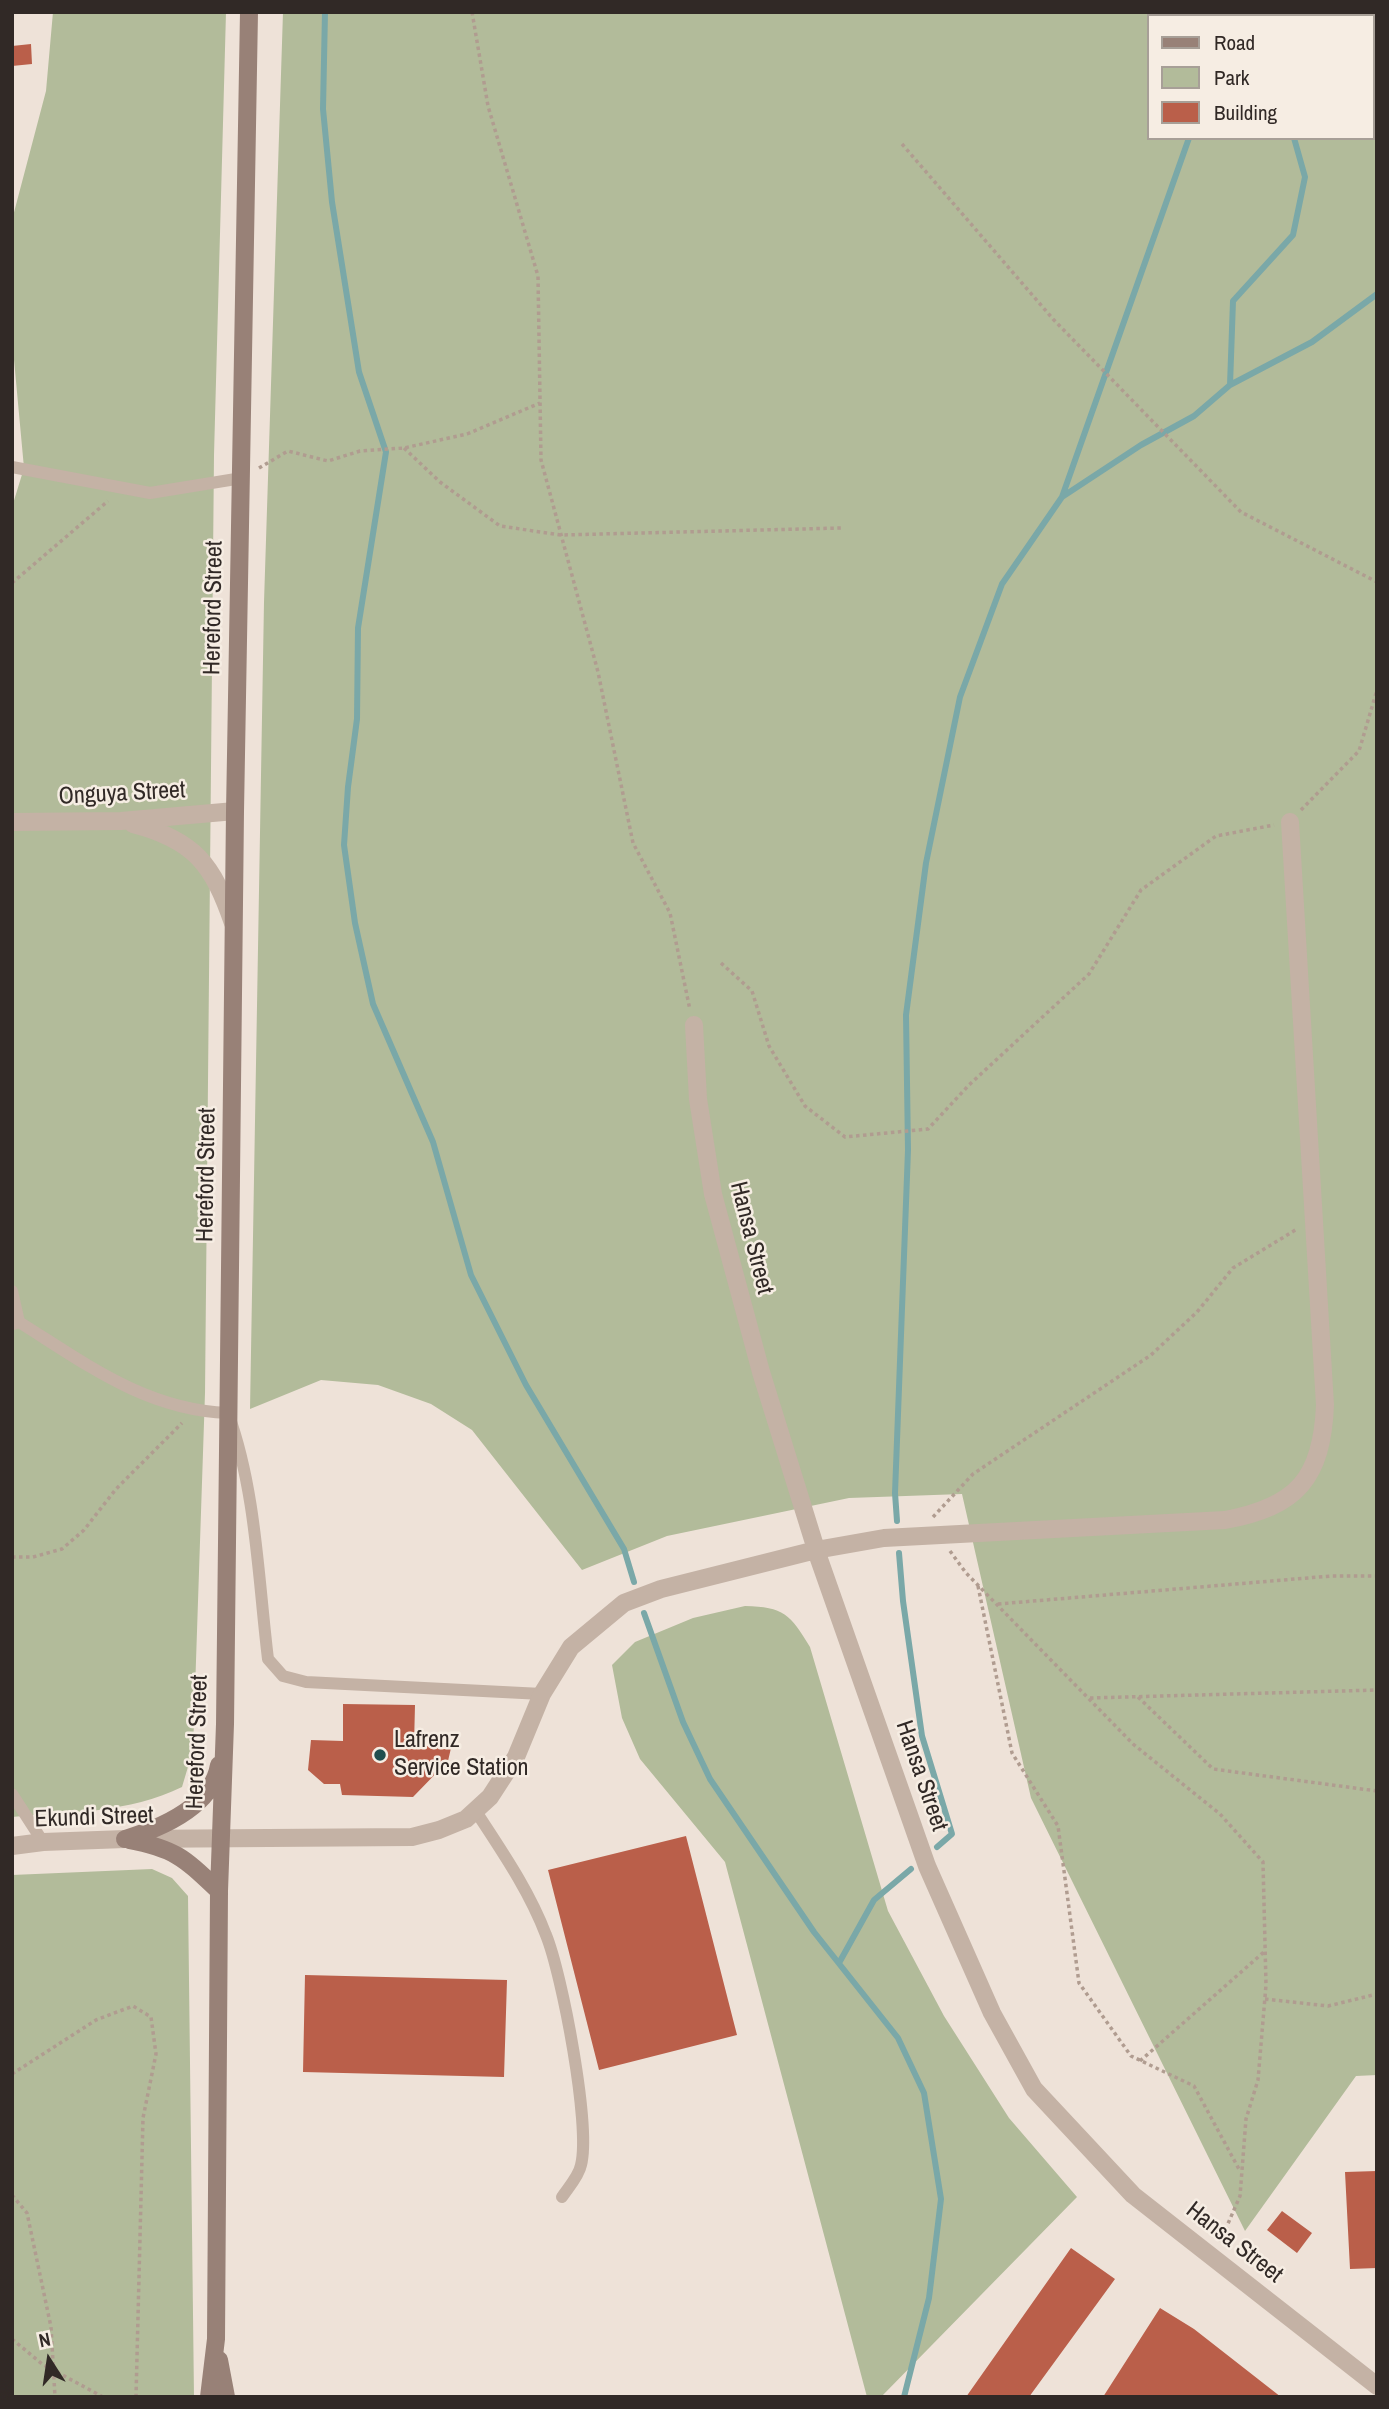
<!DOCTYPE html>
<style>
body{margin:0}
#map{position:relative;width:1389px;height:2409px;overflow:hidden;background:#eee2d8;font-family:"Archivo Narrow",sans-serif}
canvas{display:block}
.frame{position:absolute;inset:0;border:14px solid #312926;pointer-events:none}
.legend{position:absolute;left:1147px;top:14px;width:228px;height:126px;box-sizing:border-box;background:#f6ede3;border:2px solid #a79f97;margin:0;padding:9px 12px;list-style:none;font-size:21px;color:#312926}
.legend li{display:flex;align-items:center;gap:14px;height:35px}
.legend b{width:35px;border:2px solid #a79f97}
.north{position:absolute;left:14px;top:2325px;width:70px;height:70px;-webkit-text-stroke:5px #f6ede3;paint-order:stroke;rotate:348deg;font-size:19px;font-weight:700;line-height:28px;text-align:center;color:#312926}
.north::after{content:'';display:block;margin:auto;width:24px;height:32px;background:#312926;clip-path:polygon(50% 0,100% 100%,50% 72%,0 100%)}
</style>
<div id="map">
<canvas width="1389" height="2409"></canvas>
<div class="frame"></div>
<ul class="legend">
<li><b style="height:9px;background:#988177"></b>Road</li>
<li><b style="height:19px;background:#b2bb9a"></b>Park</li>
<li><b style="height:19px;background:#ba5f4a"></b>Building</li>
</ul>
<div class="north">N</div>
</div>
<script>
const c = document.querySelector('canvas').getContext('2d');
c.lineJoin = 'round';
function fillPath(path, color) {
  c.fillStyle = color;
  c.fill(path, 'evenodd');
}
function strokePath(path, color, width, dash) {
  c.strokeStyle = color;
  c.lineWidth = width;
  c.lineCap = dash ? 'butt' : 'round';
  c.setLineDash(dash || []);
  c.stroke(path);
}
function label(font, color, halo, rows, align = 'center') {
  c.font = font + ' "Archivo Narrow",sans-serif';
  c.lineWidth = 5;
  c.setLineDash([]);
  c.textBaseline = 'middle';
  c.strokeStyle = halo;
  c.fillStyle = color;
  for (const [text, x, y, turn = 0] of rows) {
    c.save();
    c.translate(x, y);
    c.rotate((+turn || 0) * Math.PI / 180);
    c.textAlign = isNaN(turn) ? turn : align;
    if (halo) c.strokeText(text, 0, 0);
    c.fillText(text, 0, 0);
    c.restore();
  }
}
const green = new Path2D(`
 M53 12H226L214 455 205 1393 193 1750 182 1787C129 1813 70 1812 12 1817V507L24 468 12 338V220L46 91Z
 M283 12H1377V2075L1356 2076 1245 2231 1031 1798 962 1494 849 1498 667 1536 582 1570 472 1430 431 1404 378 1385 321 1380 250 1409 264 602ZM1149 16H1373V138H1149Z
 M745 1606C784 1607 790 1614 810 1647L888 1911 944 2016 1009 2118 1077 2197 881 2397H867L725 1862 640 1759 622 1718 612 1665 635 1642 693 1618Z
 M152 1869 172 1878 188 1896 194 2397H12V1875Z`);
const stream = new Path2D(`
 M325 12 323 109 332 202 359 372 386 452 358 628 357 719 348 787 344 845 355 923 373 1004 433 1142 471 1275 526 1385 624 1549 634 1582
 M1196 16V12
 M1291 16V12
 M1230 385 1233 301 1293 235 1305 177 1294 138
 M1062 497 1141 445 1194 416 1230 385 1312 342 1377 294
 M897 1521 895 1493 908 1150 906 1015 926 863 960 697 1002 584 1062 497 1189 138
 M899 1553 903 1601 922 1736 952 1834 937 1847
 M644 1613 683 1722 710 1779 814 1932 898 2038 924 2093 941 2199 929 2298 904 2397
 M839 1963 874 1900 911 1869`);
const building = new Path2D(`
 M31 44 32 64 12 66V46Z
 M343 1704 415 1705 414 1745 451 1748 448 1761 413 1797 342 1795 340 1784H324L308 1770 311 1740 343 1741Z
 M686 1836 737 2035 599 2070 548 1870Z
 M305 1975 507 1980 504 2077 303 2072Z
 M1377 2171V2268L1350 2269 1345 2172Z
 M1282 2211 1312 2233 1297 2253 1267 2230Z
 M1071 2248 1115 2279 1029 2397H966Z
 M1160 2308 1194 2329 1281 2397H1103Z`);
const path = new Path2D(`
 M472 12 488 106 538 276 541 460 598 672 633 843 670 913 690 1010
 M902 144 1053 319 1241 512 1377 582
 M404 448 440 482 500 526 561 535 841 528
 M259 468 288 451 328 461 360 451 404 448 467 434 540 403
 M12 583 108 501
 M1301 810 1359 751 1377 690
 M721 963 752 991 769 1046 805 1106 845 1137 928 1129 969 1085 1089 974 1141 890 1216 836 1274 825
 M933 1517 973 1474 1151 1355 1197 1312 1233 1268 1297 1229
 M950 1551 966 1573 1133 1744 1220 1814 1263 1862 1266 1985 1258 2080 1246 2119 1240 2196 1220 2242
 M12 1557H33L62 1549 84 1530 116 1489 182 1423
 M978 1586 1012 1753 1058 1826 1079 1983 1131 2056 1194 2086 1240 2171
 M998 1604 1331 1576H1377
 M1138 1697 1213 1769 1377 1791
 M1090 1698 1377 1690
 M1265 1999 1328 2006 1377 1994
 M1140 2061 1265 1951
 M12 2074 96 2020 133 2006 151 2017 156 2054 143 2118 136 2397
 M12 2195 27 2213 51 2327 55 2397
 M12 2339 42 2364 103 2397`);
const service = new Path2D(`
 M12 467 150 493 242 478
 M12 1291 19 1322 13 1324
 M19 1322C86 1364 146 1410 228 1413 256 1490 258 1577 268 1659L283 1676 306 1682 542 1694
 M12 1794 43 1842
 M475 1810C501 1850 529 1890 546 1935 562 1974 591 2126 581 2165 579 2176 568 2188 562 2197`);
const minor = new Path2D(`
 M12 822 121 821 235 811
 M133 824C195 840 213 865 233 923
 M694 1025 698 1099 713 1194 761 1372 819 1559 927 1866 992 2013 1034 2089 1133 2195 1377 2386
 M12 1846 43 1842 125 1839 412 1837 439 1830 466 1819 490 1797 516 1757 542 1694 571 1647 624 1603 661 1589 816 1550 884 1538 1225 1520C1297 1507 1322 1478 1325 1405L1290 822`);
const secondary = new Path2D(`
 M125 1839C161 1828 212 1807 219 1765
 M129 1840C176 1849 184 1858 219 1891
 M219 2360 226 2397
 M209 2397 216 2339 219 1891 225 1724 235 811 249 12`);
const markers = [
 [380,1755,7,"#204e4e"]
];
const streetNames = [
 ["Hereford Street",214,608,-89],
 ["Onguya Street",122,794,-3],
 ["Hereford Street",207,1175,-89],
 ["Hansa Street",751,1238,76],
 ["Hereford Street",198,1742,-88],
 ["Hansa Street",921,1776,71],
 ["Ekundi Street",94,1818,-2],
 ["Hansa Street",1234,2243,38]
];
const poiNames = [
 ["Lafrenz",394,1741],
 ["Service Station",394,1769]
];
fillPath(green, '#b2bb9a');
strokePath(stream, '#7aa8a8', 6);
fillPath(building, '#ba5f4a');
strokePath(path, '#b09c90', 3.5, [3.5, 3.5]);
strokePath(service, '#c4b2a5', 12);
strokePath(minor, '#c4b2a5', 18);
strokePath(secondary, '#988177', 18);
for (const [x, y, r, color] of markers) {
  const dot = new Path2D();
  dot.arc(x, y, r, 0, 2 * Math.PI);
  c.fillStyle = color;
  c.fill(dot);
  strokePath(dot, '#f6ede3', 2.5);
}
label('24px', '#312926', '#f6ede3', streetNames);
label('24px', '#312926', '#f6ede3', poiNames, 'left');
</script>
